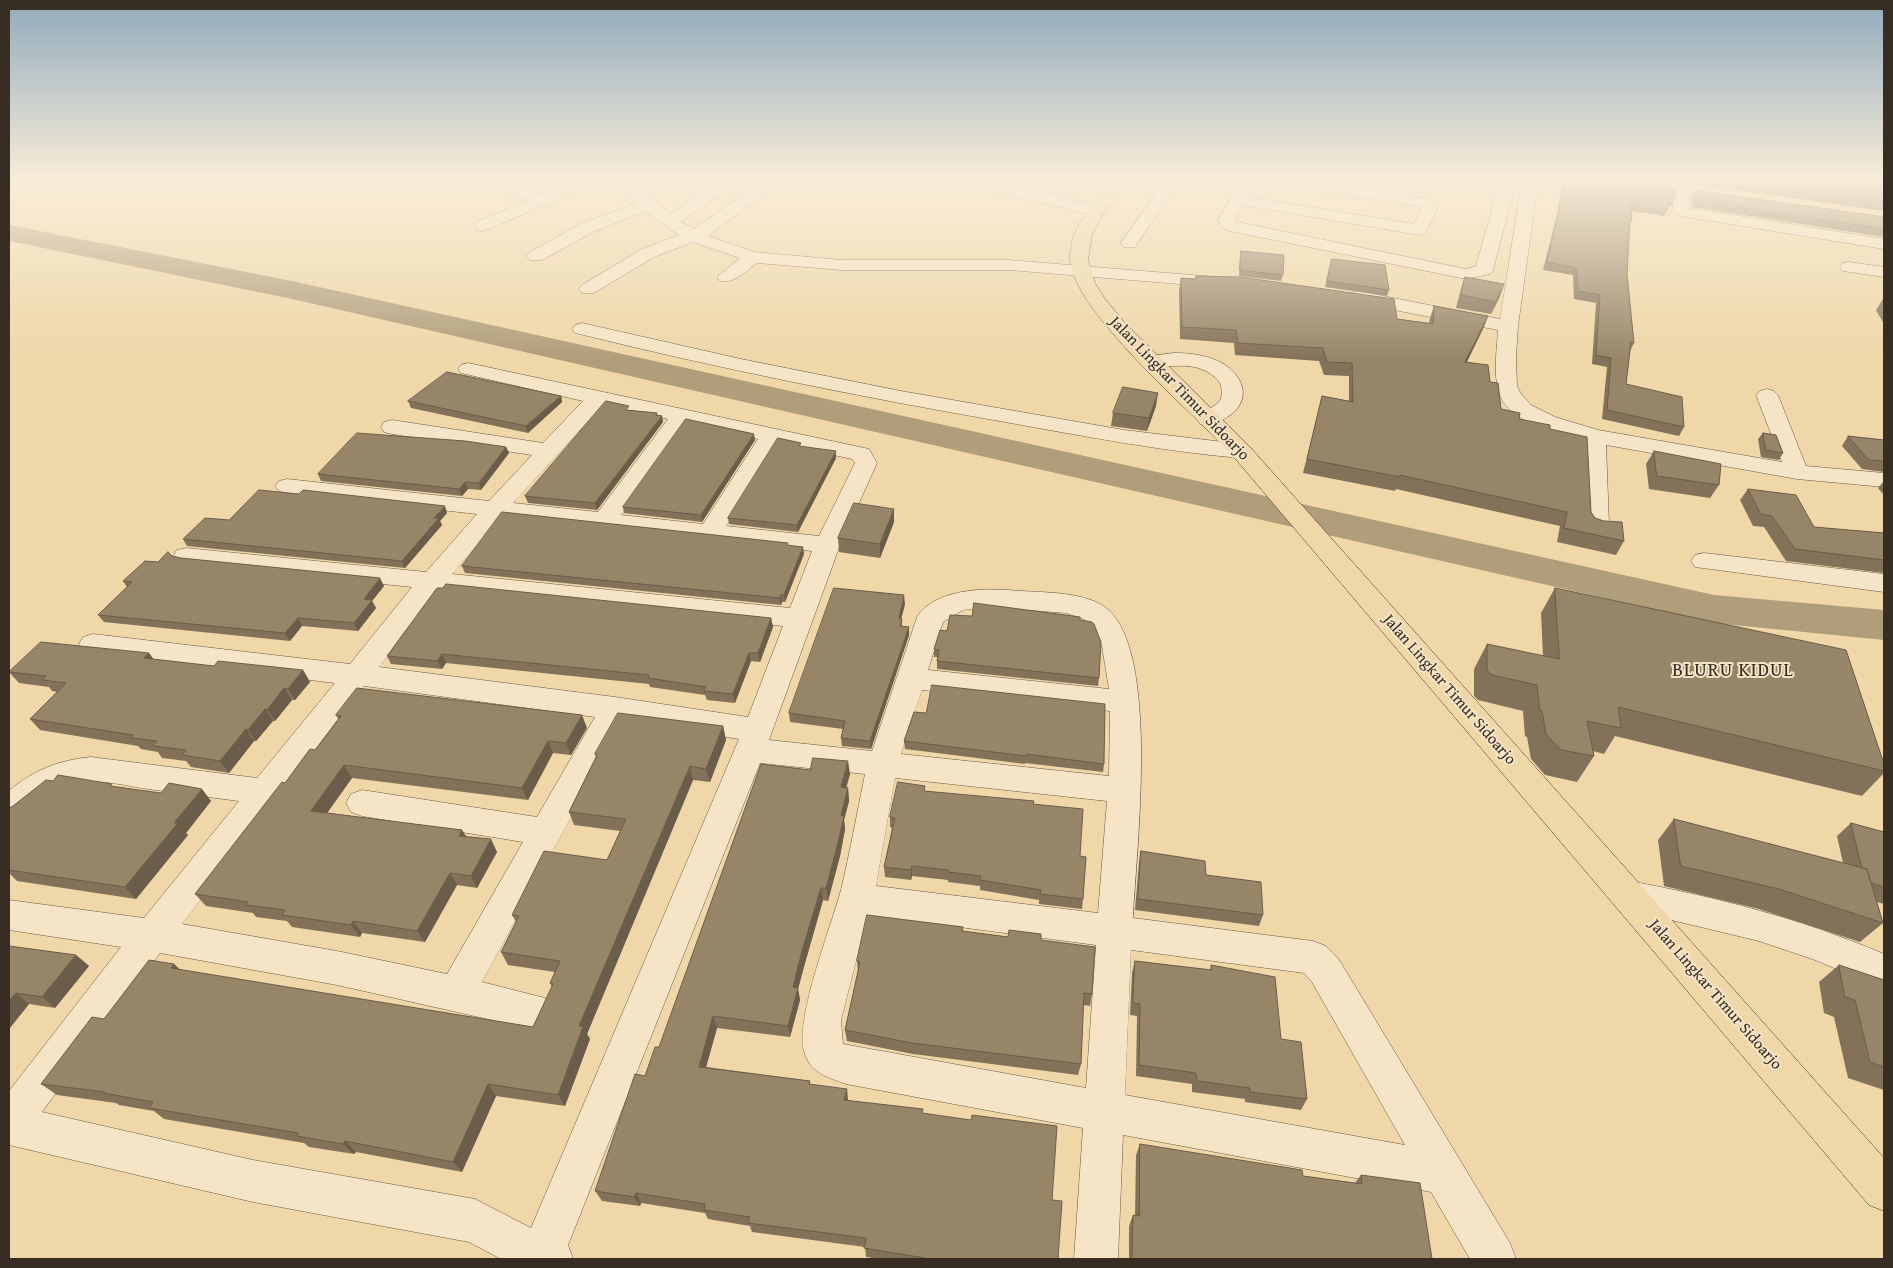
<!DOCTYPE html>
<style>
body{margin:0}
#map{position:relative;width:1893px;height:1268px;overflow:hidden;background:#efd7a8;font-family:"Gentium Book Plus",serif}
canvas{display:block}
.frame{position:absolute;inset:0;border:10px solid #372d22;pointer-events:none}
</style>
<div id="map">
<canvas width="1893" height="1268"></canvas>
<div class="frame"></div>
</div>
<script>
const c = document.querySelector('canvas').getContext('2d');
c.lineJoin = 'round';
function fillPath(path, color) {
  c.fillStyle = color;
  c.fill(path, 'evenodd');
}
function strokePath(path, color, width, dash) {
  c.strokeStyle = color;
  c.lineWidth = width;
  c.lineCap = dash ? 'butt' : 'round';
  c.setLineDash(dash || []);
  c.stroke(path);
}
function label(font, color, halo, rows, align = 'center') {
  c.font = font + ' "Gentium Book Plus",serif';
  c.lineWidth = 4;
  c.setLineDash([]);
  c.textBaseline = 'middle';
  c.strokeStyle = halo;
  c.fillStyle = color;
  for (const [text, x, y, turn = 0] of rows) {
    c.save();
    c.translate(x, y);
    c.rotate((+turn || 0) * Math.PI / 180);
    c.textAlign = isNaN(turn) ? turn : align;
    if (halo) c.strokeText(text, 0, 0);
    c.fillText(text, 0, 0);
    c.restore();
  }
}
const river = new Path2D(`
 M9 225 292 281 1714 595 1884 610V640L1714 623 292 299 9 241Z`);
const minor = new Path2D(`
 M479 181H502L541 194 570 181H590L550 203 483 231 477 230 475 226 477 222 528 200 481 184Z
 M603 181C639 181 644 194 671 214L720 181H738L681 222 694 229 763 181H781L708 236 755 252 842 260H1009L1228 278 1234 279 1237 283 1234 287 1228 288 1009 270H842L757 263C746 271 734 284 720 281L717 277 740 258 693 242 654 257 594 293H582L579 289 582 285 642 249 679 235 646 211 595 231 542 260H530L527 256 530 252 583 223 637 203 624 192Z
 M960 181C1010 181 1054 195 1103 208L1105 211 1097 216 962 184Z
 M1165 181H1180L1135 247H1123L1121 243Z
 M1242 181H1257L1248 197 1414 224 1421 209 1417 206 1288 186 1281 181H1319L1427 199 1438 207 1425 234 1419 235 1243 205 1234 220 1237 222 1466 269 1476 266 1497 192 1461 186 1454 181 1500 183 1516 181 1493 270 1490 274 1466 279 1225 230 1218 220Z
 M1522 181H1538L1518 326 1516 357 1517 386 1521 394 1531 405 1555 417 1598 430 1782 462 1756 395 1760 391 1767 389 1774 391 1778 395 1806 466 1884 473V487L1797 479 1606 445 1609 525 1606 530 1597 533 1588 530 1585 525 1584 440C1555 431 1501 423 1497 384 1494 367 1497 348 1498 330L1358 303 1351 301 1349 297 1351 293 1358 291 1500 319Z
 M1616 181 1673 183V181H1689V185L1737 193 1739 196 1737 199 1731 201 1689 195V208L1884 239V249L1680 216 1673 210V193L1623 186Z
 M1849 262 1884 267V277L1843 271 1840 267 1843 263Z
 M582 323 741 359 901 391 1124 430 1240 444 1248 446 1251 451 1248 456 1240 458C1161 451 1083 436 1005 422 861 397 717 368 575 333L572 329 575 325Z
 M1174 353C1187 353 1200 354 1213 359 1241 369 1257 399 1226 418 1217 423 1210 426 1200 424L1197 419C1203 410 1215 408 1221 399 1223 388 1221 381 1212 375 1189 358 1166 371 1142 365L1139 361 1142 357Z
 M468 363 869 449 877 463 840 545 769 740 872 751 917 617C934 590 980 588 1008 590 1037 593 1080 590 1105 607 1161 648 1136 852 1133 918L1313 941 1326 946 1338 958 1510 1243 1516 1259H1470L1431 1192 1123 1135 1118 1259H1074L1083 1128 846 1084C827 1077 810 1073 804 1051 795 1018 831 927 841 890 850 852 857 813 865 774L760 763 568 1245 573 1259H501L469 1242 253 1202 9 1145V1091L121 947 9 930V900L144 918 239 801C208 797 178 793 148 789 122 785 90 776 65 786 43 794 31 817 9 824V791C33 770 60 760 91 757L257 778 335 683 93 654 83 651 79 644 83 637 93 634 350 664 412 587 186 564 177 562 173 556 177 550 186 548 426 572 477 514 287 493 279 491 275 486 279 481 287 479 489 501 532 455 392 434 384 432 381 427 384 422 392 420 543 443 583 401 461 373 458 369 461 365ZM603 405 668 419 598 512 513 503ZM687 424 758 439 703 524 621 515ZM778 443 852 459 855 463 819 536 726 526ZM501 517 812 551 790 608 452 574ZM439 590 783 626 748 717 615 697 379 667ZM990 607 1066 613 1084 619 1095 631 1102 646 1109 689 928 670 943 622 963 610ZM364 686 595 717 537 817 362 790 351 794 346 803 351 812 362 816 523 842 447 974 337 951 182 924ZM922 690 1110 711 1109 776 901 754ZM623 721 739 739 531 1228 475 1199 253 1160 42 1112 160 953 337 985 532 1029 545 1024 551 1011 545 998 482 982ZM895 778 1107 801 1098 913 876 886ZM868 915 1096 945 1086 1088 843 1044 841 1020ZM1131 950 1304 973 1312 982 1405 1145 1125 1095Z
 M1704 553 1884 574V592L1695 567 1691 561 1695 555Z
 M1629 881C1717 897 1802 919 1884 954V989L1815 960 1759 941 1617 907 1612 896 1617 885Z`);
const major = new Path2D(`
 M1114 181H1130L1103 214 1092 235 1088 260 1095 283 1105 299 1125 323 1249 446 1884 1158V1211L1869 1205 1233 456C1196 415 1072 311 1070 259 1069 228 1094 202 1114 181Z`);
const wall = new Path2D(`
 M1558 181H1631L1675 199 1671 206H1668V209L1664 216 1631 211 1632 220 1630 225 1627 274 1634 343 1630 351 1626 384 1684 427 1679 436 1602 419 1607 367 1592 364 1596 303 1574 299 1573 275 1543 270 1556 218 1562 185 1558 184Z
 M1690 181H1815L1828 183 1839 182V181H1884V211L1691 184Z
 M1695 190 1884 217V237L1692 207 1691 197Z
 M1241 251 1283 275 1281 281 1239 276Z
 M1332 259 1389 290 1387 296 1325 287Z
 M1196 276 1397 319 1429 323 1430 318 1434 306 1488 316 1483 329 1467 362 1490 382 1501 409 1519 419 1550 429 1591 512 1595 518 1624 541 1616 555 1557 542 1560 526 1396 489 1395 491 1303 473 1322 396 1349 401V376L1324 375 1319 361 1235 355 1234 343 1180 339 1179 291 1181 278 1195 279Z
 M1465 277 1500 296 1491 314 1456 308 1461 289Z
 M1884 297V324L1876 310Z
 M561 396 562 402 528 433 411 408 408 401Z
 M1156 406 1147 431 1111 426 1113 413Z
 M629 410 657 413V415L662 416 663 422 597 510 528 503 525 496Z
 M1763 433 1783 453 1779 460 1761 457 1758 439Z
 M1848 436 1884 440V472L1862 469 1842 446Z
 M755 440 702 522 624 513 623 507Z
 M506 447 509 453 481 490 468 489 462 496 321 481 318 474Z
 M801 447 836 458 798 532 729 524 728 518Z
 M1654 451 1719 485 1710 498 1649 489 1646 464Z
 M1884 481V495L1878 488Z
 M1748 489 1814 527 1884 533V573L1786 561 1764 527 1753 526 1740 500Z
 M894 509V522L880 558 839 552 838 538Z
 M447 513 440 521 442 525 405 568 187 546 183 539 229 520Z
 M788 546 804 554 785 602H782L781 605 465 573 462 566Z
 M172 556 181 558 384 586 372 601 376 608 358 631 302 626 290 641 104 622 98 615 127 587 123 581 158 562Z
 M1555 588 1884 764V773L1862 796 1615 736 1604 754 1593 751 1594 756 1577 782 1545 775 1531 759 1527 737 1525 736 1523 711 1478 700 1474 696V669L1487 644 1543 656 1541 613Z
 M905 604 901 619H902V626L909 627V635L871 749 842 746 841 738 843 729 790 722 789 713Z
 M972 616 1080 620 1099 678 1098 686 937 669V657H934V649L947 631Z
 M771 618 773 627 760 662 751 661 735 703 707 700 705 695 650 687 649 684 446 663 442 669 391 664 387 656Z
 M154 660 214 666 303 670 310 682 295 700H292L275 721H273L256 741H254L229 773 191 767 186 761 162 758 158 752 141 749 138 746 40 730 30 719 57 692 52 691 49 687 19 683 9 672Z
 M914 712 1104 764 1103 772 1025 763V764L905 749 904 741Z
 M336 715 587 728 571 755 553 753 528 800 352 778 327 813 462 830 466 836 497 852 477 888 457 885 425 942 362 933 360 937 292 927 287 921 256 917 253 913 206 906 195 894 285 783 315 750 338 719Z
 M723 726 726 740 710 782 693 780 587 1034 590 1039 565 1106 496 1096 462 1172 356 1152 354 1154 309 1147 304 1143 164 1119 154 1111 119 1105 116 1103 57 1095 41 1084 104 1019 174 964 180 970 533 1027 552 987 550 983 555 972 508 965 501 952 516 922 512 915 607 860 620 831 574 825 569 812 596 757 595 754Z
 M810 770 850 774 846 787 848 788 849 801 844 820 845 829 840 856 828 901 823 900 805 963 798 989 800 1000 790 1037 717 1028 706 1067 810 1081V1084L848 1100 923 1113 1052 1200 1058 1259H879L866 1257 865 1247 752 1232 750 1226 708 1219 705 1213 641 1203 640 1206 602 1201 595 1191 645 1076 659 1047Z
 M116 787 211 801 186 833 188 835 136 899 17 881 9 873V808Z
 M925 791 1033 804 1080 856 1083 899 1082 909 1039 904V900L980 890V886L948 882V880L912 876 911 880 885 877 884 867 892 828 890 827V817Z
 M1674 819 1843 863 1837 836 1851 823 1884 832V904L1877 902 1883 923 1860 942 1759 909 1664 886 1658 840Z
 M1141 851 1206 875 1263 915 1259 926 1135 910 1139 863Z
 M963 927V931L1008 937 1041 940 1092 994 1090 1006 1083 1005 1081 1064 1078 1075 913 1054 847 1041 845 1030 858 972 857 961Z
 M9 946 76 955 89 966 55 1008 29 1004 9 1029Z
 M1135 961 1210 970 1211 965 1281 1039 1307 1099 1301 1110 1245 1102V1099L1192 1092V1084L1136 1076 1137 1016 1130 1015 1132 973Z
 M1839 965 1884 980V1090L1848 1078 1834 1017 1824 1013 1819 982Z
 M1140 1144 1303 1176 1355 1183 1361 1175 1432 1259H1129V1226L1133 1215 1135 1216 1136 1155Z`);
const shadedWall = new Path2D(`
 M1504 284 1500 296 1491 314 1496 302Z
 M1488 316 1483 329 1460 375 1465 362Z
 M1158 393 1156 406 1147 431 1149 418Z
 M561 396 562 402 528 433 526 426Z
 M662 416 663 422 597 510 595 503Z
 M754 434 755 440 702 522 701 515Z
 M506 447 509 453 481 490 479 483Z
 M836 451V458L798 532 797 525Z
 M465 482 468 489 462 496 459 489Z
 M445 506 447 513 440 521 442 525 405 568 402 561 434 518Z
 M894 509V522L880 558V544Z
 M803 547 804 554 785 602 784 595Z
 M380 578 384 586 372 601 376 608 358 631 354 623 364 599Z
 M781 595 782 602 781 605 780 598Z
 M904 595 905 604 899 627V618Z
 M298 618 302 626 290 641 285 633Z
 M771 618 773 627 760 662 758 653Z
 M909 627V635L871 749 870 741Z
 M149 653 158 665 144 658Z
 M749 653 751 661 735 703 733 694Z
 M442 654 446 663 442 669 437 661Z
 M303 670 310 682 295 700 288 689Z
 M284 688 292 700 275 721 267 710Z
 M265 709 273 721 256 741 248 730Z
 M582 715 587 728 571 755 566 743Z
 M723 726 726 740 710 782 706 769Z
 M246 729 254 741 229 773 220 761Z
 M548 741 553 753 528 800 522 788Z
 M848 761 850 774 843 800 841 787Z
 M344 765 352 778 320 823 311 811Z
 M690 766 693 780 587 1034 590 1039 565 1106 558 1095 579 1026Z
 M848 788 849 801 844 820 845 829 840 856 828 901 826 888 841 815Z
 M202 789 211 801 186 833 188 835 136 899 125 887 174 823Z
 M462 830 469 842 459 836Z
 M491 839 497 852 477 888 471 876Z
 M912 866V876L911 880V870Z
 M450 873 457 885 425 942 417 931Z
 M821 888 823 900 805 963 798 989 800 1000 790 1037 788 1026 793 987 802 951Z
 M353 921 362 933 360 937 351 925Z
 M76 955 89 966 55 1008 42 997Z
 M174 964 187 976 171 968Z
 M16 993 29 1004 9 1029V1001Z
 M713 1016 717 1028 703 1078 699 1067Z
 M488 1084 496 1096 462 1172 453 1162Z
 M847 1089 848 1100 846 1111 844 1100Z
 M345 1141 356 1152 354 1154 343 1144Z
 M636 1193 641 1203 640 1206 634 1197Z`);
const building = new Path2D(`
 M1564 181H1631L1675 187V199L1669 198 1668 209 1630 203 1632 220H1630L1627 274 1634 343 1631 342 1626 384 1682 397 1684 427 1607 410 1611 358 1596 355 1600 295 1578 291 1576 268 1547 262 1559 211Z
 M1725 181H1815L1828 183 1841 181H1884V203Z
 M1695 190 1884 217V229L1695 200Z
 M1241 251 1284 255 1283 275 1240 270Z
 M1332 259 1385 265 1389 290 1327 281Z
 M1196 276 1240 277 1394 299 1397 319 1433 324 1434 306 1488 316 1465 362 1488 365 1490 382 1498 383 1501 409 1520 413 1519 419 1550 425V429L1587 437 1591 512 1595 518 1604 521 1622 522 1624 541 1564 528 1567 512 1400 475V477L1307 459 1322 396 1353 402 1352 363 1327 362 1323 348 1238 343 1236 330 1182 327 1181 278 1196 279Z
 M1465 277 1504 284 1496 302 1461 295Z
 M447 372 561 396 526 426 408 401Z
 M1123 387 1158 393 1149 418 1113 413Z
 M606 401 629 406 626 410 657 413 656 415 662 416 595 503 525 496Z
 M686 419 754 434 701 515 623 507Z
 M357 433 465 441 506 447 479 483 465 482 459 489 318 474Z
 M1763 433 1776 435 1783 453 1766 450Z
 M1848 436 1884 440V461L1869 460Z
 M778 438 801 443 799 446 836 451 797 525 728 518Z
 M1654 451 1721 464 1719 485 1657 476Z
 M1748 489 1796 495 1814 527 1884 533V560L1795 549 1772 516 1761 514Z
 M259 490 299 494 303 490 445 506 434 518H439L402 561 183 539 205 518 229 520Z
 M854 503 894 509 880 544 838 538Z
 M502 512 788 543 787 545 803 547 784 595H781L780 598 462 566Z
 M168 552 172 556 181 558 380 578 364 599 372 600 354 623 298 618 285 633 98 615 132 582 123 581 145 561 158 562Z
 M446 584 771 618 758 653H749L733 694 704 691 706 687 648 678 649 675 442 654 437 661 387 656 437 588H443Z
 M834 588 904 595 899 618 902 619 900 626 909 627 870 741 841 738 845 721 789 713Z
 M1555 588 1846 650 1884 764V771L1618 707 1621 728 1587 721 1594 756 1561 750 1546 734 1542 711H1540L1537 685 1492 675 1487 670V644L1559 659Z
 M974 603 1080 617V620L1092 622 1094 624 1101 642 1099 678 937 661 939 650 934 649 940 630 947 631 950 615 972 616Z
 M41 642 149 653 144 658 214 666 218 661 303 670 288 689 284 688 267 710 265 709 248 730 246 729 220 761 182 755 186 750 153 746 157 741 131 738 133 735 30 719 66 683 42 680 46 676 9 672Z
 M932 685 1105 704 1104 764 1026 754V756L904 741 914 712 926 713Z
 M357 688 582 715 566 743 548 741 522 788 344 765 311 811 462 830 459 836 491 839 471 876 450 873 417 931 353 921 351 925 282 915 285 910 246 905 248 902 195 894 282 782 285 783 310 749 315 750 341 716 336 715Z
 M618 713 723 726 706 769 690 766 579 1026 583 1027 558 1095 488 1084 453 1162 345 1141 343 1144 297 1136 298 1133 149 1108 153 1102 104 1093 105 1092 41 1084 92 1017 104 1019 149 960 174 964 171 968 533 1027 553 984 550 983 560 961 501 952 519 916 512 915 544 851 607 860 626 819 569 812 597 755 595 754Z
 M813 758 848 761 841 787 848 788 841 815 844 816 838 843 826 888H821L802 951 793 987 798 988 788 1026 713 1016 699 1067 810 1081 809 1084 847 1089 844 1100 923 1109 922 1113 971 1120 972 1115 1057 1126 1052 1200 1062 1201 1058 1259H924L925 1258 864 1248 866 1238 748 1223 750 1217 704 1210 705 1204 636 1193 634 1197 595 1191 635 1074 645 1076 655 1047H659L761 764 810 770Z
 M58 775 112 784 110 786 161 793 169 783 202 789 174 823H178L125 887 9 870V865L10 863 9 862V808L13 806 46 780 53 781Z
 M898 782 925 786 924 791 1034 801 1033 804 1083 809 1080 856 1086 857 1083 899 1040 894 1041 890 980 880 981 876 948 872V870L912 866 911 870 884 867 895 818 890 817Z
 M1674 819 1867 869 1883 923 1779 889 1681 866Z
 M1851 823 1884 832V887L1871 883 1867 869 1862 868Z
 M1141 851 1205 861 1206 875 1261 882 1263 915 1138 899Z
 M867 915 963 927 962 931 1008 937 1009 930 1041 934V940L1095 947 1092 994 1084 993 1081 1064 912 1043 845 1030 860 962 857 961Z
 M9 946 76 955 42 997 16 993 9 1001Z
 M1135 961 1212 970 1211 965 1275 977 1281 1039 1301 1042 1307 1099 1250 1092V1088L1197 1081 1196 1073 1139 1065 1140 1004 1133 1003Z
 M1839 965 1884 980V1067L1870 1062 1855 1000 1845 997Z
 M1140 1144 1302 1170 1303 1176 1362 1184 1361 1175 1420 1183 1432 1259H1132L1133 1215 1139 1216Z`);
const streetNames = [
 ["Jalan Lingkar Timur Sidoarjo",1179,389,46],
 ["Jalan Lingkar Timur Sidoarjo",1449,690,49],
 ["Jalan Lingkar Timur Sidoarjo",1715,995,49]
];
const quarterNames = [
 ["BLURU KIDUL",1733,671]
];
fillPath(river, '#b09d7a');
strokePath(minor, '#655844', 1);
strokePath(major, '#372d22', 1);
fillPath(minor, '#f5e5c6');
fillPath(major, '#efd7a8');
fillPath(wall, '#827259');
fillPath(shadedWall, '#6a5d49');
fillPath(building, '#978568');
strokePath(building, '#6a5d49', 1);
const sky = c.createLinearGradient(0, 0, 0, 359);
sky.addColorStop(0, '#91abbc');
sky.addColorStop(0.5, '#f8edd8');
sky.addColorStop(1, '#f8edd800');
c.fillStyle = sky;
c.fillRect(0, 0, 1893, 359);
label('16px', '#372d22', '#f5e5c6', streetNames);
c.letterSpacing = '1px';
label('19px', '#372d22', '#f5e5c6', quarterNames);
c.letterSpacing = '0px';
</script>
